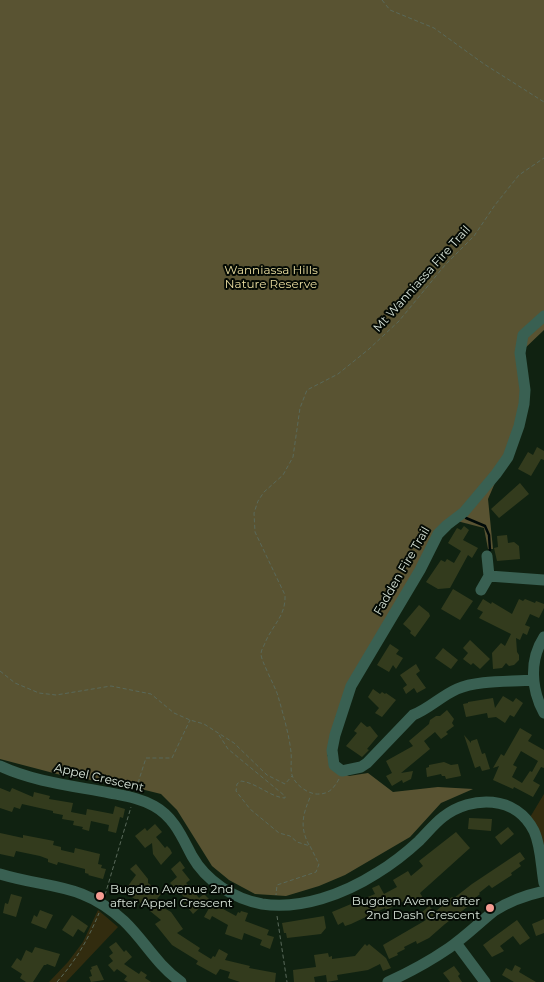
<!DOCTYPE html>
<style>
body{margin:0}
canvas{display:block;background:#102211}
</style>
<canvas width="544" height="982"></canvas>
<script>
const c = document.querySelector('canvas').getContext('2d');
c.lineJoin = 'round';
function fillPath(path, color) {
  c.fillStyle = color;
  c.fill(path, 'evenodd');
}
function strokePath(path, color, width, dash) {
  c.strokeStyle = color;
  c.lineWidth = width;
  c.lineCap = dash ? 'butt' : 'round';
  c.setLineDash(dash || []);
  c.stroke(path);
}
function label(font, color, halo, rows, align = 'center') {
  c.font = font + ' Montserrat,sans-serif';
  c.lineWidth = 4;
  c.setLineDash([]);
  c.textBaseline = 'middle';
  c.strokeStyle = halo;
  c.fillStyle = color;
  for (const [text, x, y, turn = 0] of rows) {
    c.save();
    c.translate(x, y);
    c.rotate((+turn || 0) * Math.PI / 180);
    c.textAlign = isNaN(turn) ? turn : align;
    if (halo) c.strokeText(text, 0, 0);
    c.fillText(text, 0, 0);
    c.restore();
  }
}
const green = new Path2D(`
 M544 794V858L529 819Z
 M98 910 118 927 66 982H49L68 962 83 942Z`);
const forest = new Path2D(`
 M0 0H544V330L521 352V391L517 432 488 499 493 549H488L484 528 457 521 439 526 336 716 327 755 335 770 349 776 368 773 393 792 438 787 473 789 441 803 410 837 345 875 319 886 286 896 255 894 229 880 212 866 177 810 161 794 133 787 61 775 0 759Z`);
const stream = new Path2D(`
 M466 518 485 526 489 535 490 550`);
const building = new Path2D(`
 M537 447 544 451V460L541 459 531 476 518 469 528 452 533 455Z
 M520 483 529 494 499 518 491 509Z
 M464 526 469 530 463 540 478 548 472 558 468 555 450 588 438 589 426 582 441 560 445 562 447 559 454 563 461 551 448 543 457 528 461 530Z
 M507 535 508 543 514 542 519 546 520 559 497 561 494 548 498 547 497 536Z
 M453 589 473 601 460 620 441 609Z
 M483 599 491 604 492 602 512 614 519 599 523 601 525 599 535 603 536 601 544 604V608L539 618 530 614 525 625 530 627 527 635 523 633 520 640 516 638 517 652 519 655V660L514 665 509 666 506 663 502 668 493 669 492 653 501 643 505 646 511 634 479 618 483 612 477 609Z
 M419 605 429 613 430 616 415 637 410 633 411 631 403 624Z
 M470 640 490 659 480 669 473 663 471 665 463 659 468 653 463 648Z
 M390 644 399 650 396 654 403 658 396 669 393 665 389 672 377 665Z
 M443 648 458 660 451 669 435 658Z
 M416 664 420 671 416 674 426 688 417 693 414 688 406 694 403 688 407 685 400 675Z
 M373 689 380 694 382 692 385 694 386 693 396 700 382 717 375 713 379 708 368 697Z
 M503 696 513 702 516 698 523 703 514 717 510 715 505 723 496 717 488 718 487 713 466 717 463 704 468 703V702L493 698 495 708Z
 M447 710 454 719 452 723 454 726 446 732 448 734 441 739 435 732 424 741 430 749 401 773 413 771 411 779 403 783 402 780 392 786 386 776 392 773 386 761 413 746 409 741 429 724 430 720 436 716H440Z
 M361 722 367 727 370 726 378 736 367 749 369 750 362 757 346 746 357 733 354 731Z
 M520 728 532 735 528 741 544 750V768L541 767 533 781 540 785 533 797 514 787 513 789 493 780 499 766 493 768 501 754 504 756ZM521 751 538 761 532 772 530 771 522 783 512 777 517 767 513 765Z
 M464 735 471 743V741L477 739 482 754 485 753 490 769 482 771 480 766 475 768Z
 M444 762 451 765 458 764 461 776 446 779 445 776H442L441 774 427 777 426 768 429 767V765Z
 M0 788 10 792 12 788 33 797 34 792 50 796 49 799 73 803 71 812 86 815 87 809 113 814 115 806 125 809 123 818 120 817 116 833 108 831 109 825 91 821 89 831 82 829 83 827 73 825 74 821 62 819 63 815 53 813V811L22 804 20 809 14 807 12 812 0 808Z
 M469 818 492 819 491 831 468 829Z
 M155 824 162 832 156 837 165 848 167 846 170 849 172 853 161 865 153 854 152 843 145 848 135 836 145 828 147 831Z
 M508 827 514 834 501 845 495 837Z
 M456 832 470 848 420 893 423 898 412 905 408 899 386 910 385 908 351 924 345 926 343 922 338 925 332 912 375 894 372 888 379 885 384 894 397 887 393 880 408 871 411 876 423 866 419 861Z
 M0 833 23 838V835L54 841 53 845 61 847V850L74 853 75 848 100 854 98 864 102 865 101 868 106 869 103 879 88 875 89 874 85 873V869L58 862 57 865 48 862V859L40 856 16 851 14 857 0 854Z
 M520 852 525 859 519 863 521 866 511 873 512 875 492 888 489 885 479 893 480 894 474 899 475 901 445 924 429 938 417 944 416 941 404 947 405 949 397 953 398 955 389 959 383 945 426 920 421 913 429 906 435 912 452 897 454 898 472 884Z
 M180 861 185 868 182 870 190 880 186 883 199 898 204 894 209 899 193 914 184 903 187 900 170 883 177 877 171 869Z
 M136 864 148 879V883L162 893 157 899 161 902 159 905 171 912 183 929 177 933 200 948 198 951 211 959 213 956 215 957 219 949 228 954 225 960 250 966 249 968 276 973 275 982H240L228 978 230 972 220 969 216 975 196 964 198 961 172 945 155 924 161 920 150 911 151 910 129 895 130 894 125 890 136 875 130 869Z
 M11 894 22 897 16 917 3 913 5 903 8 904Z
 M212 903 236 916 238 912 240 913 241 911 248 913 245 921 269 930 267 935 274 937 270 949 260 945 262 940 244 933 242 940 225 934 228 925 212 916 210 920 204 917Z
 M40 910 53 915 46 929 31 923 34 915 37 917Z
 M72 915 88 926 84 933 78 929 73 937 62 930Z
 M324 916 326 928 321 934 287 938 286 933H284L282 923Z
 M544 919V933L536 936 532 924Z
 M517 920 530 938 520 945 513 936 500 946 504 951 492 957 483 945Z
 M116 942 124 952 126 950 132 957 124 964 139 974 141 971 147 975 145 978 151 982H128L124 980 127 976 117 969 114 972 108 965 113 961 109 956 113 953 109 947Z
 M365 944 367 946 369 944 386 958 391 968 383 971 380 964 368 970 337 975 338 980 327 982 326 975 314 977 315 982H294L293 970 316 967 314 955 328 953 329 957 332 956V959L355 956Z
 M35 947 60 954 55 967 47 964 46 965H44L33 982H26L20 978 22 974 11 967 17 958 21 961 26 950 32 953Z
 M97 965 104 980 91 982 89 977 92 976 90 970 92 969 91 967Z
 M515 965 521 968 519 972 536 982H514L502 975 506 968 512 971Z
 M454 966 460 974 458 976 462 982H450L443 973Z`);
const path = new Path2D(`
 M382 0 390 10 434 28 484 64 544 102
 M0 671 15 683 39 693 56 695 111 686 151 694 174 713 190 720 204 724 234 743 267 775 285 784 292 776
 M219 735 228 749 285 796V798C270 797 257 783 241 781L237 784 236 791 250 809 279 833 290 836 297 842 310 846 319 864 316 872 277 885 276 895
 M339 779C334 788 329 794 319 794 309 795 295 785 292 775 290 769 292 759 291 752 289 734 283 714 278 696 275 686 261 661 261 654 261 650 264 646 265 643 273 624 286 616 285 595L255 532 254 513 258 501 264 492 283 475 293 457 300 408 307 390 338 374 369 349 399 321 445 265 474 236 495 205 519 175 544 158
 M136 789 146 758H172L190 720
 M309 845C299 826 303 814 311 795
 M105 895 131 807
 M277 916 287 982
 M57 982C76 960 88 940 99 913`);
const minor = new Path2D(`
 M487 556 489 576
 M481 590 489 576 544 580
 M544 637C529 660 531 689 544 713
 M533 680C510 682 478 680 457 689 441 696 429 709 413 715L367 763 361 767 342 771 334 765 332 750 335 735 351 686 420 570 438 534 447 525 464 512 496 474 508 457 519 426 524 404 525 390 520 353 523 335 544 316
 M0 766C34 782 74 786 110 793 125 796 140 798 154 806 174 817 182 837 192 856 206 881 234 899 262 904 301 910 344 894 377 873 392 864 406 853 419 841 427 833 434 824 443 817 472 795 516 795 534 831 541 846 541 866 544 883
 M0 874C49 889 82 882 124 921 145 941 155 963 181 982
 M456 943 485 982
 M388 982C410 972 430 961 449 948 465 937 479 923 494 911 509 901 526 895 544 891`);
const markers = [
 [100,896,5,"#f59c92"],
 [490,908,5,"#f59c92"]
];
const parkNames = [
 ["Wanniassa Hills",271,270],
 ["Nature Reserve",271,284]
];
const streetNames = [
 ["Mt Wanniassa Fire Trail",422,279,-48],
 ["Fadden Fire Trail",402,571,-60],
 ["Appel Crescent",99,778,13]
];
const poiNames = [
 ["Bugden Avenue 2nd",110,889],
 ["after Appel Crescent",110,903],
 ["Bugden Avenue after",480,901,"right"],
 ["2nd Dash Crescent",480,915,"right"]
];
fillPath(green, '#322c0f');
fillPath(forest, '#595332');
strokePath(stream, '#000a09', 2.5);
fillPath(building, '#333b1d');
strokePath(path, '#59695a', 1, [4, 2.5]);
strokePath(minor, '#396052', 11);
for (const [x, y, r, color] of markers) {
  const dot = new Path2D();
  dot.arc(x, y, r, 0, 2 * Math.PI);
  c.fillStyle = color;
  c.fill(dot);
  strokePath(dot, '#040a04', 2);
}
label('12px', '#eadda0', '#040a04', parkNames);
label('12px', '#d6e2d7', '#040a04', streetNames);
label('12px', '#d6e2d7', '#040a04', poiNames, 'left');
</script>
